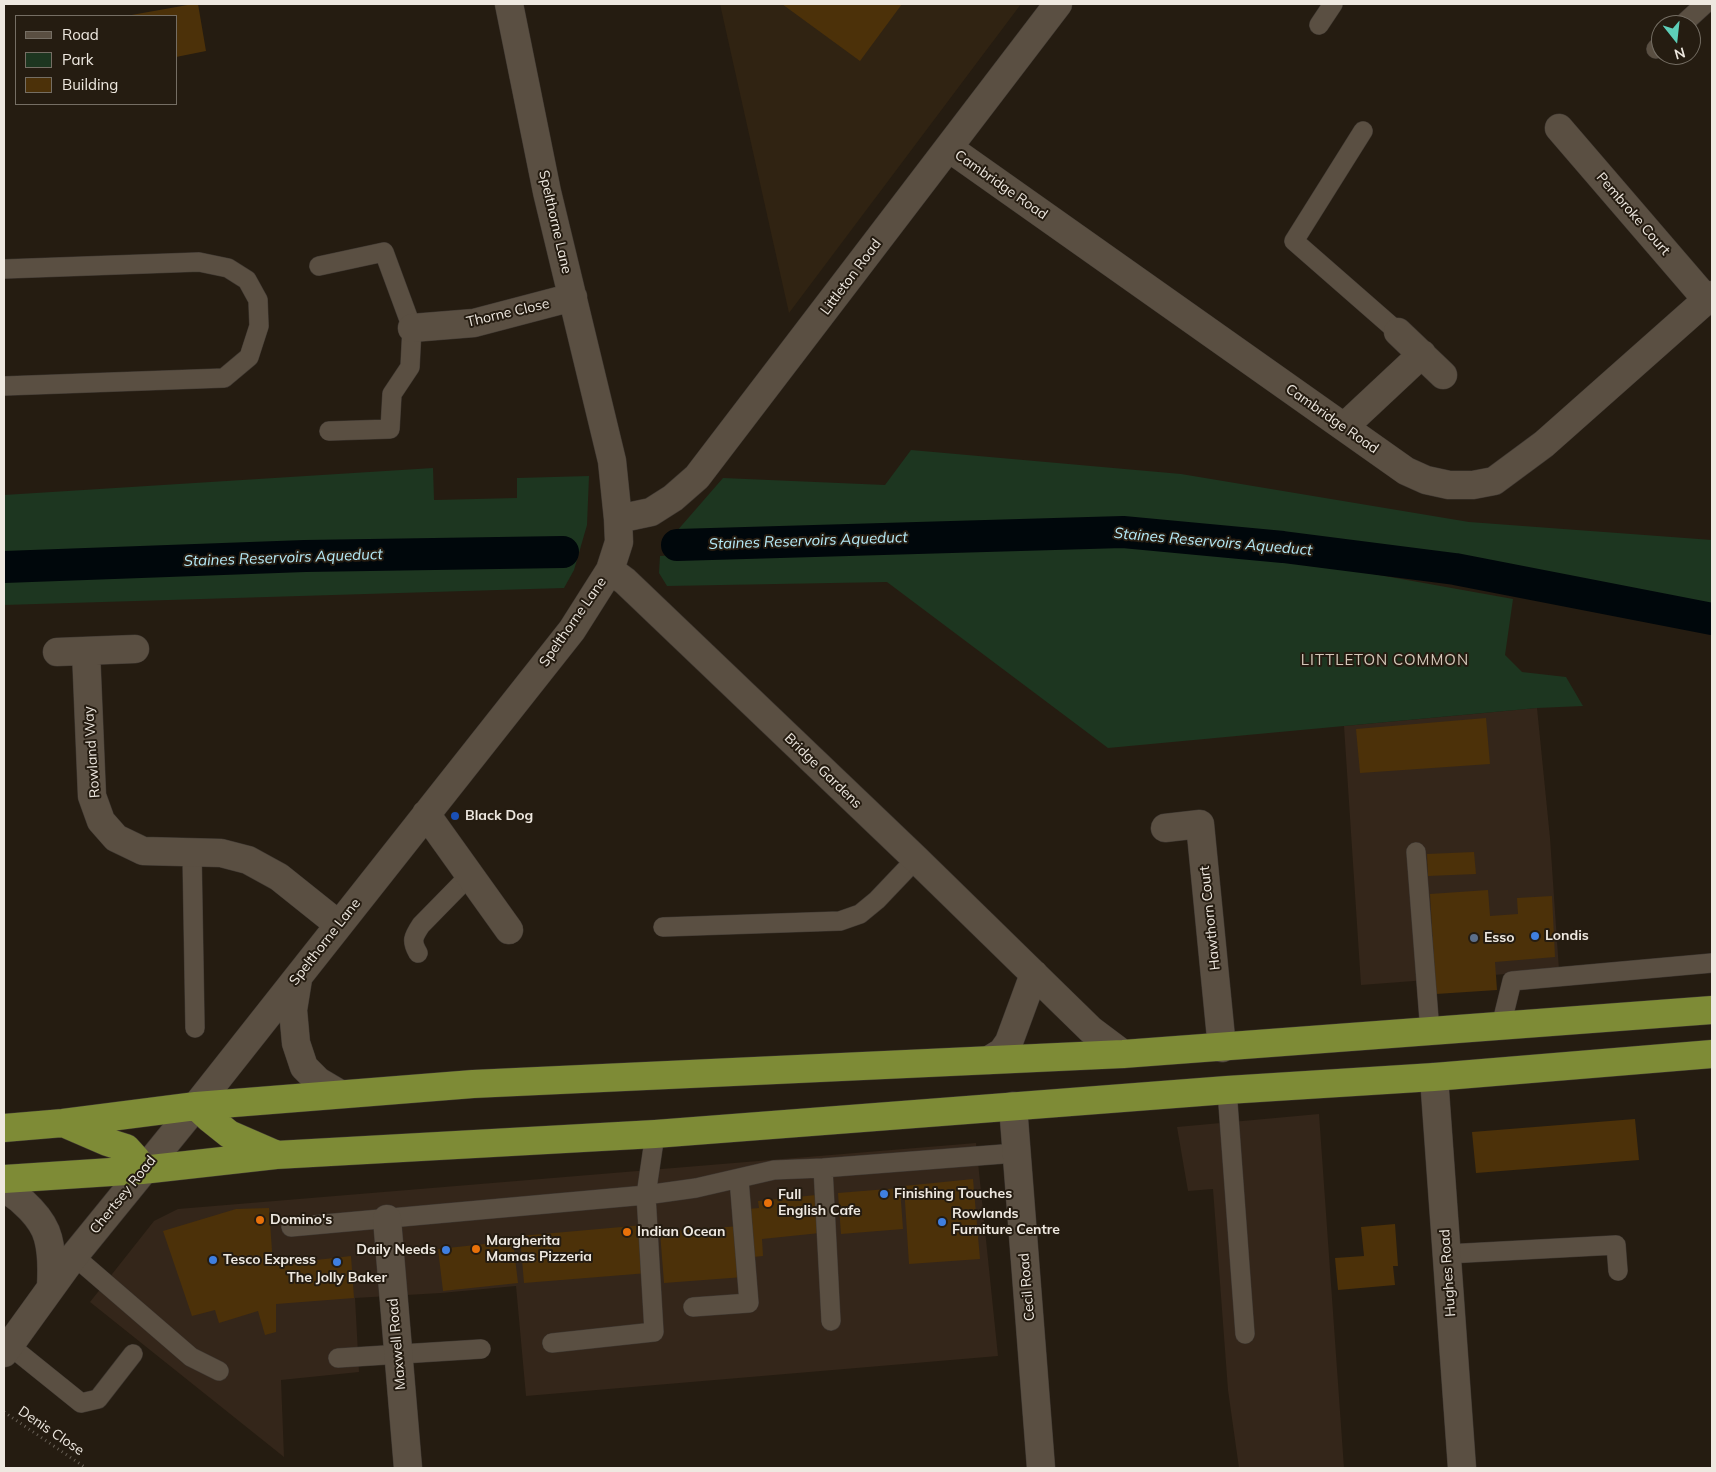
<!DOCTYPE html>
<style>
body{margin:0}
#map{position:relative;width:1716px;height:1472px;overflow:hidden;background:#251c11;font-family:Mulish,sans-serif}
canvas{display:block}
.frame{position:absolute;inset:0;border:5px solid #eee8e0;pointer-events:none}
.legend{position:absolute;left:15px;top:15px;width:162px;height:90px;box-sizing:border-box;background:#251c11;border:1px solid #756e64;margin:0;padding:6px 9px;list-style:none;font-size:15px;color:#eee8e0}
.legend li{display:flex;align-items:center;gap:10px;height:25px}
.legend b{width:25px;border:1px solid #756e64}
.north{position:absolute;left:1651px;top:15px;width:50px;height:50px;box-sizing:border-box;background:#251c11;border:1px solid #756e64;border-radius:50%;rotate:164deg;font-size:14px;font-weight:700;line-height:20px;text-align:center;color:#eee8e0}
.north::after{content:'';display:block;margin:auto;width:18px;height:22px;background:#5dceb8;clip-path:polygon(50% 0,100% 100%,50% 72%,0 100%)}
</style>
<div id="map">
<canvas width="1716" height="1472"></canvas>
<div class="frame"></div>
<ul class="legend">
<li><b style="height:6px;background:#5a4f42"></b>Road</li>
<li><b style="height:14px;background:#1d3620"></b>Park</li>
<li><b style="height:14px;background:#4c3109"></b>Building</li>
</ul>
<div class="north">N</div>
</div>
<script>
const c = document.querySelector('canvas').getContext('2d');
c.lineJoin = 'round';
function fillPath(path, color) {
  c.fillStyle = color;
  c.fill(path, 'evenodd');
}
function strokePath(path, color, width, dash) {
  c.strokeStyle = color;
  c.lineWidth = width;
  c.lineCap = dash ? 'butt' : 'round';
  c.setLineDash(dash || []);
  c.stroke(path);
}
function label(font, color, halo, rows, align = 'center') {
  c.font = font + ' Mulish,sans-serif';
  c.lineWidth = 4;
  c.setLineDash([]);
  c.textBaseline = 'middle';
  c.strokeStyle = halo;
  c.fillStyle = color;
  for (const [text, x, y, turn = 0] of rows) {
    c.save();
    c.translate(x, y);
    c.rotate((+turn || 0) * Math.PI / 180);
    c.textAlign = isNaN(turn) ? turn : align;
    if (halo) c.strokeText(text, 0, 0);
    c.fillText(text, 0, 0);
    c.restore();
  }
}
const commercial = new Path2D(`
 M1537 708 1550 838 1559 970 1361 985 1344 726Z
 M1319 1114 1344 1468H1239L1228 1390 1213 1189 1188 1191 1177 1127Z
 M976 1143 998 1356 526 1396 516 1286 441 1293 355 1298 359 1372 281 1380 284 1457 90 1302 154 1221 178 1209Z`);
const built = new Path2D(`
 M720 4H1021L789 313Z`);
const green = new Path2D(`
 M911 450 1181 474 1469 522 1712 540V607L1452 557 1126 525 676 532 723 478 885 485Z
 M433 468 434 500 517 498V478L589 476 587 525 574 570 564 588 4 605V495Z
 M1134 547 1273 556 1513 599 1505 655 1522 672 1566 677 1583 706 1537 708 1108 748 887 582 667 586 659 573 660 556 676 555Z`);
const canal = new Path2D(`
 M677 545 1123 532 1283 547 1455 569 1712 619
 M4 567 305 556 563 552`);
const building = new Path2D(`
 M193 4H198L206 51 176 57V16H126Z
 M782 4H902L860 61Z
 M1486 718 1490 764 1360 773 1356 729Z
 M1474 852 1476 874 1428 876 1427 854Z
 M1488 890 1490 916 1518 914 1517 898 1552 896 1555 957 1495 962 1497 990 1436 994 1430 894Z
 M1635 1119 1639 1160 1476 1173 1472 1132Z
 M973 1179 980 1259 909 1264 904 1186Z
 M900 1188 903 1229 841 1234 838 1193Z
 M816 1195 820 1233 762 1239 763 1256 753 1257 748 1209 759 1208 758 1201Z
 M269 1208 273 1265 351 1256 354 1298 276 1304V1332L265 1335 258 1311 219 1323 215 1310 192 1316 163 1231 236 1209Z
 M1395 1224 1398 1266H1393L1395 1285 1338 1290 1335 1258 1364 1256 1361 1227Z
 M644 1225 648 1273 524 1283 520 1236Z
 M740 1226 744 1277 664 1283 660 1232Z
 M513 1241 518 1283 443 1291 438 1249Z`);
const path = new Path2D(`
 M4 1412 86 1468`);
const service = new Path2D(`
 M1319 25 1333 4
 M1682 25 1705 4
 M1656 49 1661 44
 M1363 131 1294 241 1398 332
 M319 266 384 252 412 328 410 367 392 394 390 429 329 431
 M4 269 199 262 228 268 247 280 258 300 259 326 249 357 224 378 4 386
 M192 852 195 1028
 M1416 852 1430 1032
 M663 927 840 921 860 914 877 900 916 859
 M418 953C411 941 413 937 421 925L470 875
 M1501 1026 1512 981 1712 963
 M1227 1090 1245 1334
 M823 1168 831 1321
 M291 1227 646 1195 696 1188 774 1170 823 1168 1016 1153
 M1447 1254 1616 1245 1618 1271
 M74 1256 191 1357 219 1371
 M693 1307 749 1303 739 1179
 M552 1343 654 1332 646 1195 655 1134
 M9 1345 81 1403 98 1399 133 1354
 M338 1358 481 1349`);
const minor = new Path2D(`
 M1559 128 1707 300
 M949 148 1406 471 1426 480 1449 485H1473L1494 481 1544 444 1712 295
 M412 328 474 323 573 297
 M1398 332 1443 375
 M1344 427 1422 354
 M618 519 651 512 673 498 697 477 1058 4
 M610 570 625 581 916 859 1091 1030 1123 1054
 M86 651 92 796 101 821 116 838 143 851 221 853 248 860 279 877 339 925
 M57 652 135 649
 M426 814 509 930
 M1165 828 1200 824 1222 1048
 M298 979 293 1010 296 1043 304 1067 318 1081 340 1094
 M989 1060 1002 1052 1009 1042 1034 974
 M1434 1077 1462 1468
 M196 1106 572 630 610 570 619 542 618 519 612 461 547 192 509 4
 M1013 1106 1041 1468
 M387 1219 408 1468`);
const tertiary = new Path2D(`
 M4 1188C21 1198 43 1218 48 1238 52 1253 52 1270 51 1286
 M4 1353 74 1256 196 1106`);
const trunk = new Path2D(`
 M196 1106 209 1118 229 1134 275 1154
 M63 1123 107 1142 126 1148 136 1159 142 1170
 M4 1128 63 1123 196 1106 473 1084 1123 1054 1712 1010
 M4 1179 142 1170 276 1155 655 1134 1227 1090 1434 1077 1712 1054`);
const markers = [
 [455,816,5,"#1a4fb4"],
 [1535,936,5,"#3f7fe0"],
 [1474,938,5,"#5c6f8a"],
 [884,1194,5,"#3f7fe0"],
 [768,1203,5,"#e8710a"],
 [260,1220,5,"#e8710a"],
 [942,1222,5,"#3f7fe0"],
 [627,1232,5,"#e8710a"],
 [476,1249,5,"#e8710a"],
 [446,1250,5,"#3f7fe0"],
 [213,1260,5,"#3f7fe0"],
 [337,1262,5,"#3f7fe0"]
];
const streetNames = [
 ["Cambridge Road",1001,185,35],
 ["Pembroke Court",1633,214,49],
 ["Spelthorne Lane",555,222,77],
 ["Littleton Road",851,277,-53],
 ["Thorne Close",508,313,-13],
 ["Cambridge Road",1332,419,35],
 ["Spelthorne Lane",573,622,-55],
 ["Rowland Way",92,752,-94],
 ["Bridge Gardens",823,771,44],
 ["Hawthorn Court",1210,918,-96],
 ["Spelthorne Lane",325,942,-52],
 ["Chertsey Road",123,1195,-51],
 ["Hughes Road",1448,1273,-94],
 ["Cecil Road",1027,1287,-95],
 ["Maxwell Road",397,1344,-95],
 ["Denis Close",51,1431,34]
];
const poiNames = [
 ["Black Dog",465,816],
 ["Londis",1545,936],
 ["Esso",1484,938],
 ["Finishing Touches",894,1194],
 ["Full",778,1195],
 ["English Cafe",778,1211],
 ["Rowlands",952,1214],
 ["Furniture Centre",952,1230],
 ["Domino's",270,1220],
 ["Indian Ocean",637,1232],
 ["Margherita",486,1241],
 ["Mamas Pizzeria",486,1257],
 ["Daily Needs",436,1250,"right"],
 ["Tesco Express",223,1260],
 ["The Jolly Baker",337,1278,"center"]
];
const waterNames = [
 ["Staines Reservoirs Aqueduct",808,541,-2],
 ["Staines Reservoirs Aqueduct",1213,542,5],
 ["Staines Reservoirs Aqueduct",283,558,-2]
];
const neighbourhoodNames = [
 ["LITTLETON COMMON",1385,660]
];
fillPath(commercial, '#34261a');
fillPath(built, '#302312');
fillPath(green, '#1d3620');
strokePath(canal, '#00070b', 32);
fillPath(building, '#4c3109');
strokePath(service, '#3f3832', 20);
strokePath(minor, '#3f3832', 29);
strokePath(tertiary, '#3f3832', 29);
strokePath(trunk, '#3f3832', 29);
strokePath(path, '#686056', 3, [1, 4]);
strokePath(service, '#5a4f42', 19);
strokePath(minor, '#5a4f42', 28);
strokePath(tertiary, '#5a4f42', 28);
strokePath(trunk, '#7e8b36', 28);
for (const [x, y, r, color] of markers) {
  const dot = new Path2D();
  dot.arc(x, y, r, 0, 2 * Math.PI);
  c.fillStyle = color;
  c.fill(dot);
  strokePath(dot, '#251c11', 2);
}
label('14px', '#eee8e0', '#251c11', streetNames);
label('bold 14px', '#eee8e0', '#251c11', poiNames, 'left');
label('italic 15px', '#b6ebf9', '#251c11', waterNames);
c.letterSpacing = '1px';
label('15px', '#d4c7b9', '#251c11', neighbourhoodNames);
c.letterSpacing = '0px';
</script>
